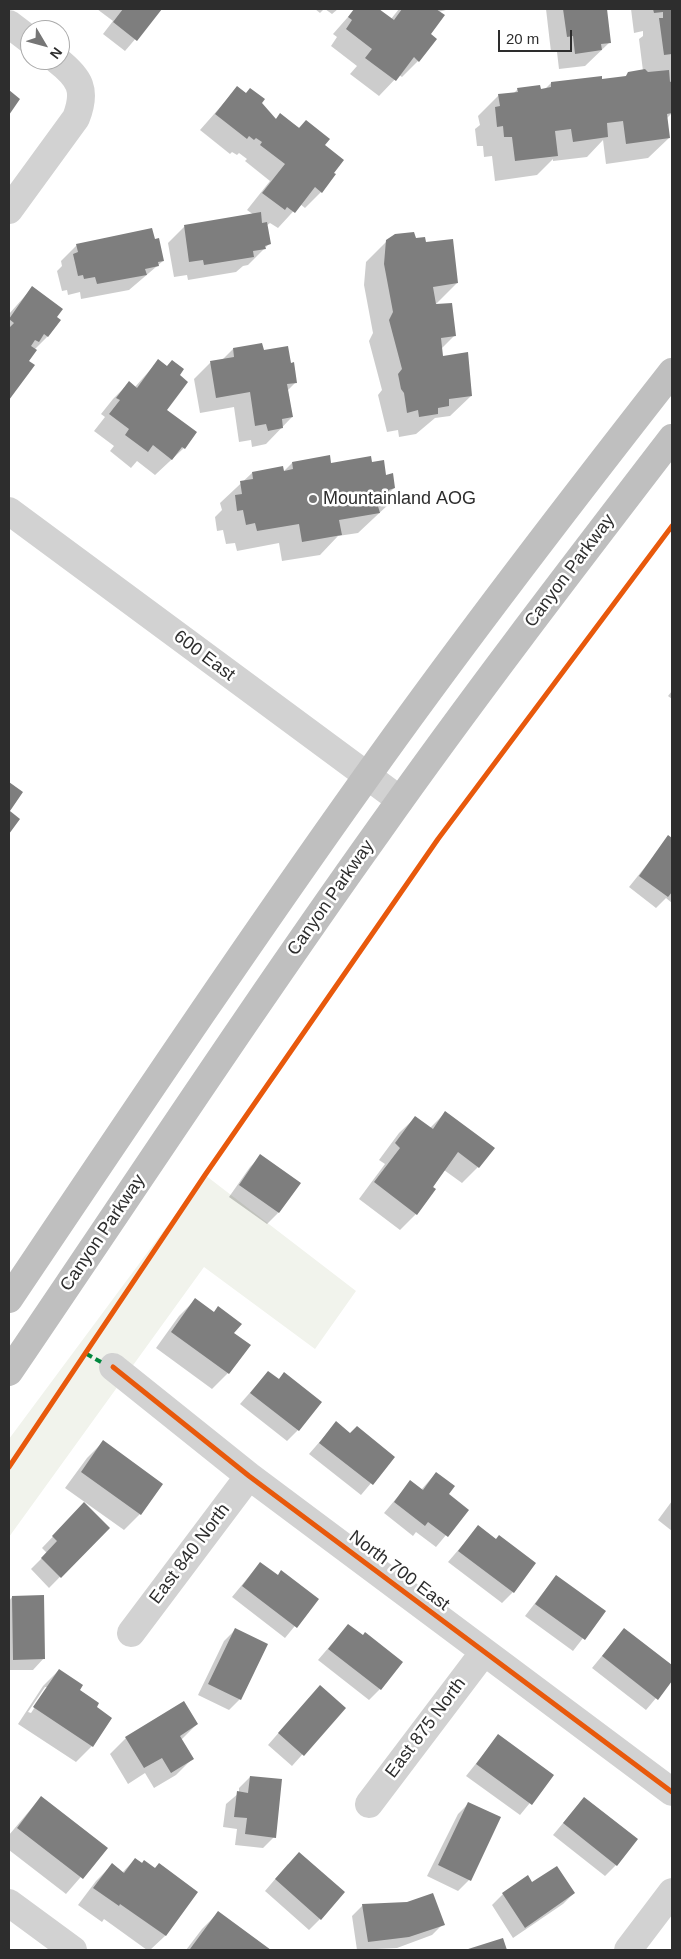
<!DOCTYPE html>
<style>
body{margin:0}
#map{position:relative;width:681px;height:1959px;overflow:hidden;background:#fff;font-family:Arial,sans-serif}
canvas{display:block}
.frame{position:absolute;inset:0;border:10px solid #2d2d2d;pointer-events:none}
.north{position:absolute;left:20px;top:20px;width:50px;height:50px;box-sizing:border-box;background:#fff;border:1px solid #ababab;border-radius:50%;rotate:127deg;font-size:14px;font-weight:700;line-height:20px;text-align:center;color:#2d2d2d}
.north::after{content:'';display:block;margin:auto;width:18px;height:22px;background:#767676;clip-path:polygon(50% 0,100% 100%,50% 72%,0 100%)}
.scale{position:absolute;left:498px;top:30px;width:74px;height:22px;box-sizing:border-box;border:2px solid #2d2d2d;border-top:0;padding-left:6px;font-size:15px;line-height:18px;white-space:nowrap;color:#2d2d2d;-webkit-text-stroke:4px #fff;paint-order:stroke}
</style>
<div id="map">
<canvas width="681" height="1959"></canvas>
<div class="frame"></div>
<div class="north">N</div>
<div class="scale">20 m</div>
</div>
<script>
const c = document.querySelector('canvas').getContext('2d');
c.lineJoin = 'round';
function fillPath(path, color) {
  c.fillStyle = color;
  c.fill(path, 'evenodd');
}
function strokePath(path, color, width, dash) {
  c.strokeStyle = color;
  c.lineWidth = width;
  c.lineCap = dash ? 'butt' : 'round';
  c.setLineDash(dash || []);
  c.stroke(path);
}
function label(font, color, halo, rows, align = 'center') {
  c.font = font + ' Arial,sans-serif';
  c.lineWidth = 5;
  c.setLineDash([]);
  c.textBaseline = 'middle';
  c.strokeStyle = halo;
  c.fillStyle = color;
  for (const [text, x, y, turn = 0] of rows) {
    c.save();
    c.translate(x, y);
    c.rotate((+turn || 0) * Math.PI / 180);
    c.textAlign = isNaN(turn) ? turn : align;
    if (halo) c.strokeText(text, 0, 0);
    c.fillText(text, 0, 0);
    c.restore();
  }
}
const green = new Path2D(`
 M205 1175 356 1291 315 1349 204 1267 9 1537V1439Z`);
const shadow = new Path2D(`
 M97 9H161L125 51 103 34 113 21Z
 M315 9H324L320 13Z
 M325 9H338L332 14Z
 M355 9H377L391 19 399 9H450L438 12 418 61 402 77 399 75 379 96 350 74 357 66 331 46 337 37 333 34Z
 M546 9H606L610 42 585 66 559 69 557 52H551Z
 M631 9H672V113L666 119 669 138 648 158 606 164 603 140 587 157 553 161V159L537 175 495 181 492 156 484 157 483 146H477L475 129 480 125 478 116 499 95 513 94 518 89H545L551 83 624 78 629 73 643 71 639 39 643 36V31L634 33Z
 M237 88 260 103 275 120 280 114 323 145 321 192 305 208 300 204 278 228 270 223 266 226 269 244 248 265 243 266 236 272 188 280 187 275 174 277 168 243 184 227 254 215 247 210 270 181 245 161 247 159 239 153 237 155 232 152 230 154 200 130Z
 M415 240 425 243 457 283 435 305 455 335 441 349 442 357 471 396 450 416 435 418 416 434 399 437 398 430 387 432 378 395 382 390 369 341 373 333 364 285 366 262 387 241Z
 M77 245 163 261 129 290 81 299 80 292 68 295 67 290 62 291 57 271 62 266 61 261Z
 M32 288 55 318 47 337 34 350 27 361 33 365 9 398V314Z
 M233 349 296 382 287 391 292 417 266 444 252 447 251 440 239 442 234 407 200 413 194 379 210 363 222 360Z
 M158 361 166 410 184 448 155 475 137 461 131 468 110 451 114 446 94 431 105 417 101 414 113 399 129 383 135 387Z
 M292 463H371L385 476 394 488 388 494 390 503 358 533 338 536 320 555 282 561 279 543 237 551 235 543 226 544 223 530 217 531 215 517 222 510 220 503 252 473 283 472Z
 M672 691V699L668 696Z
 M669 837 672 840V903L666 898 656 908 629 887Z
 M446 1112 478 1167 462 1183 444 1170 416 1214 400 1230 359 1199 385 1164 379 1160 399 1133 416 1117 430 1128Z
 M261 1156 278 1213 267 1224 229 1197 250 1167Z
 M195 1300 213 1313 218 1308 233 1334 228 1373 212 1389 156 1348 179 1316Z
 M268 1372 278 1380 284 1374 298 1430 287 1441 240 1404Z
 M336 1423 350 1434 393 1457 361 1495 309 1454Z
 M103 1442 140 1514 124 1530 65 1488 87 1458Z
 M436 1473 447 1494 467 1510 436 1547 416 1532 413 1536 384 1513 410 1482 421 1490Z
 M672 1501V1531L658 1520Z
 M84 1504 108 1528 49 1588 31 1569 47 1553 42 1548Z
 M478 1527 513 1592 502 1603 448 1562Z
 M260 1563 277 1576 317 1599 285 1638 232 1597Z
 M556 1576 604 1611 573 1651 525 1616Z
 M12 1597 44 1658 33 1670H9V1601Z
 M348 1625 380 1689 369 1700 318 1660Z
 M624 1629 672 1666V1679L646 1710 592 1668Z
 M235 1630 240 1699 229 1710 198 1695 224 1641Z
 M59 1670 95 1708 111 1718 92 1746 76 1762 18 1724 43 1686ZM45 1687H48L31 1713 28 1712Z
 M309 1698 344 1708 292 1766 268 1745Z
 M197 1724 181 1740 192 1759 176 1775 154 1788 145 1773 128 1784 110 1754 126 1738Z
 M498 1736 552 1776 520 1815 466 1776Z
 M250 1777 274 1837 263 1848 235 1845 237 1829 223 1827 226 1804 239 1793V1788Z
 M41 1797 106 1848 66 1894 9 1850V1835Z
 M584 1798 616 1865 605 1876 553 1835Z
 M469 1803V1880L458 1891 427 1876 458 1814Z
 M135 1859 196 1892 165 1936 150 1950H147L104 1919 102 1922 78 1905 96 1881 112 1865 122 1873Z
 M288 1864 320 1919 309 1930 265 1891Z
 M527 1877 532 1884 574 1893 563 1904 513 1938 492 1905 503 1894Z
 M407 1903 443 1924 432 1935 397 1948 357 1950 352 1916 363 1905Z
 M218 1913 269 1950H186L202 1929Z`);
const building = new Path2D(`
 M123 9H162L137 41 113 22Z
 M354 9H379L394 20 402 9H436L445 15 431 34 437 39 419 62 414 57 396 81 365 58 372 49 346 29 352 20 348 17Z
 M563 9H607L611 43 601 44 602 50 575 54 573 36 567 37Z
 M653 9H672V54L664 55 659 18H663V12L654 13Z
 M645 69 648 72 669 70 670 82 672 81V113L667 114 670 138 626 144 623 121 607 123 608 137 573 142 571 129 555 131 558 156 515 161 512 137H504L503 126 497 127 495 107 500 106 498 94 518 92 517 88 540 85 541 89 551 87V82L602 76V79L626 76 628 72Z
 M237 86 246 93 250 88 265 99 262 103 276 119 280 113 299 128 306 120 330 139 325 145 344 160 334 173 336 174 322 193 315 187 295 213 287 207 285 210 262 193 285 164 260 145 262 142 256 138 254 140 249 136 247 139 215 114Z
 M9 90 20 99 9 115Z
 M261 212 262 223 267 222 271 244 265 246 266 249 253 251 254 257 204 265 203 260 189 262 184 225Z
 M152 228 155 239 159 238 164 261 158 262 159 266 145 269 147 275 97 284 95 277 84 279 83 275 78 276 73 254 78 252 76 244Z
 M414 232 416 238 425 237 426 242 453 239 458 283 433 287 436 304 452 303 456 336 441 338 443 356 468 352 472 396 449 399V406L438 408V414L419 417 418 410 407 413 404 393 401 389 398 374 402 369 389 320 393 312 384 264 386 240 395 234Z
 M32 286 63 309 57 317 61 320 48 337 44 334 39 342 35 340 31 346 37 350 29 361 35 365 9 400V328L14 323 9 319Z
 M262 343 264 350 288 346 291 363 294 362 297 383 287 384 293 417 282 419 283 428 268 431 266 424 255 426 250 392 216 398 210 361 234 357 233 348Z
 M158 359 167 366 172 360 184 369 180 375 188 382 167 410 197 432 185 449 182 447 172 460 153 445 148 452 125 435 129 429 109 414 120 400 116 398 129 381 137 388Z
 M330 455 331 463 371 456 372 462 384 460 386 475 393 473 395 488 389 490 391 504 378 506 380 513 339 520 342 535 302 542 299 524 257 531 255 523 246 525 243 510 237 511 235 495 242 494 240 481 253 479 252 472 283 466 284 471 293 469 292 462Z
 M9 782 23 792 10 811 20 819 9 834Z
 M668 835 672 838V892L668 897 639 876Z
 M445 1111 495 1148 479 1168 458 1152 433 1187 436 1189 417 1215 374 1182 400 1148 395 1143 415 1116 433 1129Z
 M260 1154 301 1183 279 1213 239 1185Z
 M195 1298 214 1312 218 1306 242 1324 234 1333 251 1345 229 1374 171 1332Z
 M268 1371 279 1379 284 1372 322 1402 299 1431 250 1393Z
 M336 1421 350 1433 357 1426 395 1457 373 1485 319 1443Z
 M103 1440 163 1484 141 1515 81 1472Z
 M436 1472 455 1486 449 1494 469 1510 448 1537 428 1522 425 1526 394 1502 410 1480 423 1490Z
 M84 1502 110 1528 61 1578 41 1558 57 1541 52 1536Z
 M478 1525 496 1539 499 1535 536 1563 514 1593 458 1551Z
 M260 1562 278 1575 281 1570 319 1599 297 1628 242 1586Z
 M556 1575 606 1611 585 1640 535 1604Z
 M44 1595 45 1659 13 1660 12 1596Z
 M348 1624 363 1635 365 1632 403 1662 381 1690 328 1649Z
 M235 1628 268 1644 241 1700 208 1684Z
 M624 1628 672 1665V1681L658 1700 602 1656Z
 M59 1669 83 1685 80 1690 99 1703 97 1707 112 1718 93 1747 33 1707Z
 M320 1685 346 1708 304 1756 278 1733Z
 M184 1701 198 1724 180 1736 194 1759 171 1773 162 1758 144 1768 125 1737Z
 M498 1734 554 1775 532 1805 476 1764Z
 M250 1776 282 1779 276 1838 245 1834 247 1818 234 1817 237 1791 248 1793Z
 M41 1796 108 1848 83 1879 17 1828Z
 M584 1797 638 1839 617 1866 563 1823Z
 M468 1802 501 1817 471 1881 438 1865Z
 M299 1852 345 1892 321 1920 275 1879Z
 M135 1858 142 1863 144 1860 155 1868 159 1863 198 1892 166 1936 120 1904 119 1906 93 1888 112 1863 124 1873Z
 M557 1866 575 1893 525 1928 502 1893 528 1875 532 1882Z
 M433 1893 445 1925 409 1937 368 1942 362 1904 407 1902Z
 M218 1911 271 1950 190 1949Z
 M503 1938 507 1950H465Z`);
const street = new Path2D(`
 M9 24 30 40
 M9 210 76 118C87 90 80 78 57 60
 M9 511 400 800
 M113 1367 249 1476 672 1792
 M131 1633 249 1476
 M369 1804 484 1652
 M9 1903 73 1950
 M628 1950 672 1892`);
const highway = new Path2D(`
 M9 1299C126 1125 243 950 365 779 463 641 567 506 672 372
 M9 1372C132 1191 252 1008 379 830 473 697 573 567 672 438`);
const quiet = new Path2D(`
 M85 1353 101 1362`);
const cycleway = new Path2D(`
 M113 1367 249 1476 672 1792
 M9 1467 205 1175 438 839 672 526`);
const markers = [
 [313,499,5,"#767676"]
];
const poiNames = [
 ["Mountainland AOG",323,499]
];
const streetNames = [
 ["Canyon Parkway",570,571,-53],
 ["600 East",204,656,37],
 ["Canyon Parkway",331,898,-55],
 ["Canyon Parkway",103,1233,-56],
 ["East 840 North",190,1554,-53],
 ["North 700 East",399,1571,37],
 ["East 875 North",426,1728,-53]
];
fillPath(green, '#f1f3ec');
fillPath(shadow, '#0003');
fillPath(building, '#7e7e7e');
strokePath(street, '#d2d2d2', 28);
strokePath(highway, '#bfbfbf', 28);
strokePath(quiet, '#00873e', 4, [8, 4]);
strokePath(cycleway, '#e8590c', 5);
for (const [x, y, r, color] of markers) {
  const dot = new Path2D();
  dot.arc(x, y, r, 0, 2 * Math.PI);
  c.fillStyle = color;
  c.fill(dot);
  strokePath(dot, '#fff', 2);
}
label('18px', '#2d2d2d', '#fff', poiNames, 'left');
label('18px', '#2d2d2d', '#fff', streetNames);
</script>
